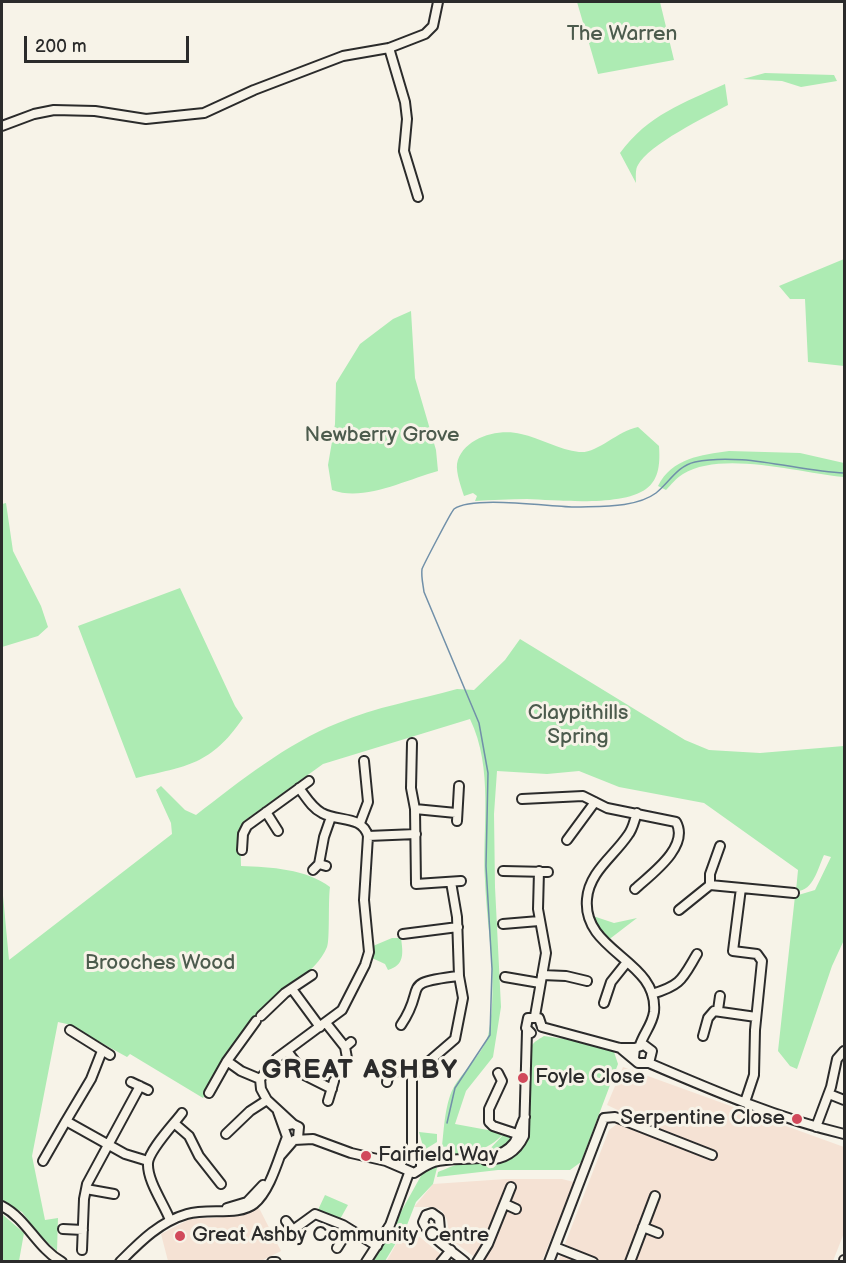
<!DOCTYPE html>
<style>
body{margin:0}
#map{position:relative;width:846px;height:1263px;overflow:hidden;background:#f7f3e8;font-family:"Balsamiq Sans",sans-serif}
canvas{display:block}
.frame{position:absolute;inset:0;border:3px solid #2b2b2b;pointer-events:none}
.scale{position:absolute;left:24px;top:36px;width:165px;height:27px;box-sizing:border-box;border:3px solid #2b2b2b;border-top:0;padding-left:8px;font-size:18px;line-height:21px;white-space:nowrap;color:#2b2b2b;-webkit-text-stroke:4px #f7f3e8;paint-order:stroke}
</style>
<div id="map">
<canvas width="846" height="1263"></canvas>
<div class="frame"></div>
<div class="scale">200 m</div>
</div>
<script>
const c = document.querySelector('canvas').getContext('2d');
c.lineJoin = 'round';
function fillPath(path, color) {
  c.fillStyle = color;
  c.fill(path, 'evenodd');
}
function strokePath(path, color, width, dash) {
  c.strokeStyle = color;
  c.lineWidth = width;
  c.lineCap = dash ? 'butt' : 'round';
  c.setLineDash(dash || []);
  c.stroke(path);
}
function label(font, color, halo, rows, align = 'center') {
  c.font = font + ' "Balsamiq Sans",sans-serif';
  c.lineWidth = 6;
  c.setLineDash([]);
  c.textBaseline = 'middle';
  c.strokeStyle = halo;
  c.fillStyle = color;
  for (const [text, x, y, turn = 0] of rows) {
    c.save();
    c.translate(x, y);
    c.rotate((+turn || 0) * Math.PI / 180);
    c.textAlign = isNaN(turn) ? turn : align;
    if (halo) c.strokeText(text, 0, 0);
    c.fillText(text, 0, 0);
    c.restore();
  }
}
const built = new Path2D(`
 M623 1067 844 1147V1233L833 1261 558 1262 609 1130 617 1124 622 1112 607 1105Z
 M506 1179H562L574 1182 542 1261H480L450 1239 447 1220 442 1211 434 1207H414L433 1184Z
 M259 1208 281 1251 261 1261H168L161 1234 190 1219 242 1216Z
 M407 1225 415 1233 449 1261 386 1262Z`);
const green = new Path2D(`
 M577 2H660L674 60 598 74Z
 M765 73 834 75 837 81 801 87 782 81 743 79Z
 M725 84 728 105C707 116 648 145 638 165 635 169 636 178 636 183L620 153C648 115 683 103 725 84Z
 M844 259V366L808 362 805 299H790L779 286Z
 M411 311 415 378 436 450 438 471C405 480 364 502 332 490L328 465 335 424 336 383 360 344 393 319Z
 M638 427 659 446C660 461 660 479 646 489 621 507 557 500 527 499 510 499 492 500 475 501L477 496 473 493 464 496C461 487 456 473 457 464 462 438 498 428 521 434 540 438 560 450 579 452 597 454 617 431 638 427Z
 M729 451 800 453 844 463V477C800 473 722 450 683 474 676 478 671 485 666 490L658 486C672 458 701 455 729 451Z
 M6 503 13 551 41 606 48 627 38 636 2 647V504Z
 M180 588 235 706 243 718C211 765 187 766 136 778L78 626Z
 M520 639 685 740 709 750 760 753 844 746V940L832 966 797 1069 790 1066 778 1051 795 896 815 890 831 857 824 855C818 868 813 892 796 891L798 870 704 803 619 787 579 771 547 774 497 771 494 814 495 887 501 1007 493 1057 466 1091 455 1124 504 1133C487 1153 467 1153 442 1155L451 1146 442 1147C444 1129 445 1101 455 1085 465 1069 486 1051 489 1031 498 982 487 930 485 881 482 827 494 769 470 719L323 764 244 821 240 830 241 866C271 867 306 869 330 887 328 900 330 940 327 947 317 973 276 995 256 1017 235 1041 219 1070 203 1098L130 1054 127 1057 67 1024 58 1022 32 1156 45 1220 58 1218 57 1251 40 1236 22 1212 2 1202V885L9 960 172 834 171 823 156 790 161 786 185 810 196 815C240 781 286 744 338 723 375 707 418 700 457 689L474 690 505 660Z
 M593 916 614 923 637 918 607 941Z
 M392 938H401C403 953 405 965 388 970L385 964 372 958 373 946Z
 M544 1036 593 1043 614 1052 618 1064 581 1162 570 1170H498L437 1177 438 1172C446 1169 453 1165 461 1164 476 1161 492 1167 507 1161 550 1142 511 1069 533 1044 535 1041 541 1038 544 1036Z
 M419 1132 437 1134V1142L424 1150Z
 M506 1132 511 1136V1142L504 1150 484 1155Z
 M438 1164 433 1184 416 1202 407 1225 385 1261 373 1262 422 1174 428 1168Z
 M325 1195 348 1205 339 1221 317 1212Z
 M2 1214 24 1233 19 1261H2Z`);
const stream = new Path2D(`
 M447 1123 455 1088 490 1035 492 969 486 866 488 773 479 723 424 592C423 584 421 577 422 569 424 564 451 512 454 509 473 495 551 507 576 507 600 506 636 508 656 493 669 483 677 466 695 462 742 452 797 471 844 473`);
const minor = new Path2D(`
 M389 48 405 102 407 119 404 151 418 197
 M2 126 34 114 54 110 95 111 146 119 204 113 254 90 343 56 389 48 425 34 433 26 438 2
 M412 743 411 788 415 809 416 884 461 881
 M522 799 583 796 607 808 676 822C690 847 650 875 635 889
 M415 809 456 813
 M266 812 278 831
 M637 813C634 821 633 829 628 835 614 856 589 872 587 899 582 952 659 960 654 1012 652 1025 644 1033 640 1045
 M457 821 459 786
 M360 823 368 802 364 761
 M368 836 416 834
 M567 840 595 802
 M242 850 243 834 247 826 309 781
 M319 864 324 837 331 817
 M313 870 319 864 326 866
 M503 871 548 872
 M451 882 457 917 459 976
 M710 885V874L720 846
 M741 888 733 951 757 954 762 961 755 1030 754 1075 745 1102
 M679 910 710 885 794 893
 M503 924 539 921
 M403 934 458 927
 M542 975 566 976 587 981
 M505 977 540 983
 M292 989 320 1027
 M652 994C682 985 682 979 697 954
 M604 1003 611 982 627 962
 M718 1010 720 996
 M261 1016 285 993 312 975
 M535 1016 546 953 538 909 539 871
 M326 1023 345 1047
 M401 1025C428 986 397 983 459 976L463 998 455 1039 412 1076V1152
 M542 1027 620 1048H635
 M70 1030 110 1055
 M531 1033 526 1028 528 1018H539L542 1027
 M703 1036 708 1018 714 1011 756 1017
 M620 1048 638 1063H649
 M102 1051 91 1079 66 1121 125 1154 148 1161
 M287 1051 306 1076 332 1089
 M347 1058 345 1047 351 1042
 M634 1058 635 1048 644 1045 652 1051 649 1063
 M227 1061 241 1071 260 1079
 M649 1063C712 1090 777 1118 844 1134
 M498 1073 502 1081 489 1109V1122L493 1126 523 1136
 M131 1082 148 1090
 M387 1082 389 1072 399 1071 412 1076
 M209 1093 227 1061 256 1021
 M829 1094 844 1100
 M328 1101 334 1081
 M174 1123 189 1136 199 1156 221 1184
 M293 1124 267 1100 261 1089 260 1079 277 1058 342 1010 365 965 369 952 364 900 368 836C362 815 338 822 322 813 312 808 306 797 299 788
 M288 1125 293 1124 299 1127 298 1138
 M816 1127 831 1087 837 1059 844 1051
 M226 1134 250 1111 267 1100
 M281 1155 294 1140 313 1139 351 1153 386 1161 414 1173C421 1169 425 1165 434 1162 458 1155 496 1166 514 1143 519 1135 520 1126 525 1117
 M485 1160C503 1160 516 1153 524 1136L527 1031
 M43 1161 66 1121
 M401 1166 402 1157 412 1152 421 1158V1166
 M86 1189 114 1194
 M505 1204 516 1209
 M2 1206C27 1219 37 1248 62 1262
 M227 1208 247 1202 263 1185
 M170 1220C164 1204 147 1181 148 1163 149 1150 174 1124 182 1113
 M286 1221 297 1235
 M643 1227 658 1233
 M63 1229 83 1230
 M293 1230 315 1214 343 1225 377 1246
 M441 1241 439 1218 432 1213 426 1215 423 1222C429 1237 452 1251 465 1262
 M555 1247 593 1262
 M337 1248 349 1229
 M82 1250 84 1199 87 1184 140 1086
 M120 1262C139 1243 159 1222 187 1214 208 1208 239 1216 254 1204 271 1190 279 1156 287 1137L278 1112
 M272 1262H276
 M366 1262 390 1225 409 1173
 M441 1262 451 1250
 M477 1262 488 1244 511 1187
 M549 1262 604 1118 615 1117 712 1155
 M630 1262 655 1196
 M844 1262V1260`);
const markers = [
 [523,1078,6,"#d1495b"],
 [797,1119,6,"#d1495b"],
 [366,1156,6,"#d1495b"],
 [180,1236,6,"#d1495b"]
];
const parkNames = [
 ["The Warren",622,35],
 ["Newberry Grove",382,436],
 ["Claypithills",578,714],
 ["Spring",578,738],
 ["Brooches Wood",160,964]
];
const poiNames = [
 ["Foyle Close",535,1078],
 ["Serpentine Close",785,1119,"right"],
 ["Fairfield Way",378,1156],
 ["Great Ashby Community Centre",192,1236]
];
const districtNames = [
 ["GREAT ASHBY",360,1071]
];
fillPath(built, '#f5e2d4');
fillPath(green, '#adebb3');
strokePath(stream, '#7190a9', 1.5);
strokePath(minor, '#2b2b2b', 12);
strokePath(minor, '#f7f3e8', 8);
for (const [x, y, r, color] of markers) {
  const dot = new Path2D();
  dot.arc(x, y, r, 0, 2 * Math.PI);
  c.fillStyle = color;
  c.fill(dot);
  strokePath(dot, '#f7f3e8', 2);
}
label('21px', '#4c5b4d', '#f7f3e8', parkNames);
label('21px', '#2b2b2b', '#f7f3e8', poiNames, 'left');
c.letterSpacing = '1.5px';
label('bold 27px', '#2b2b2b', '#f7f3e8', districtNames);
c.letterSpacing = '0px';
</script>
